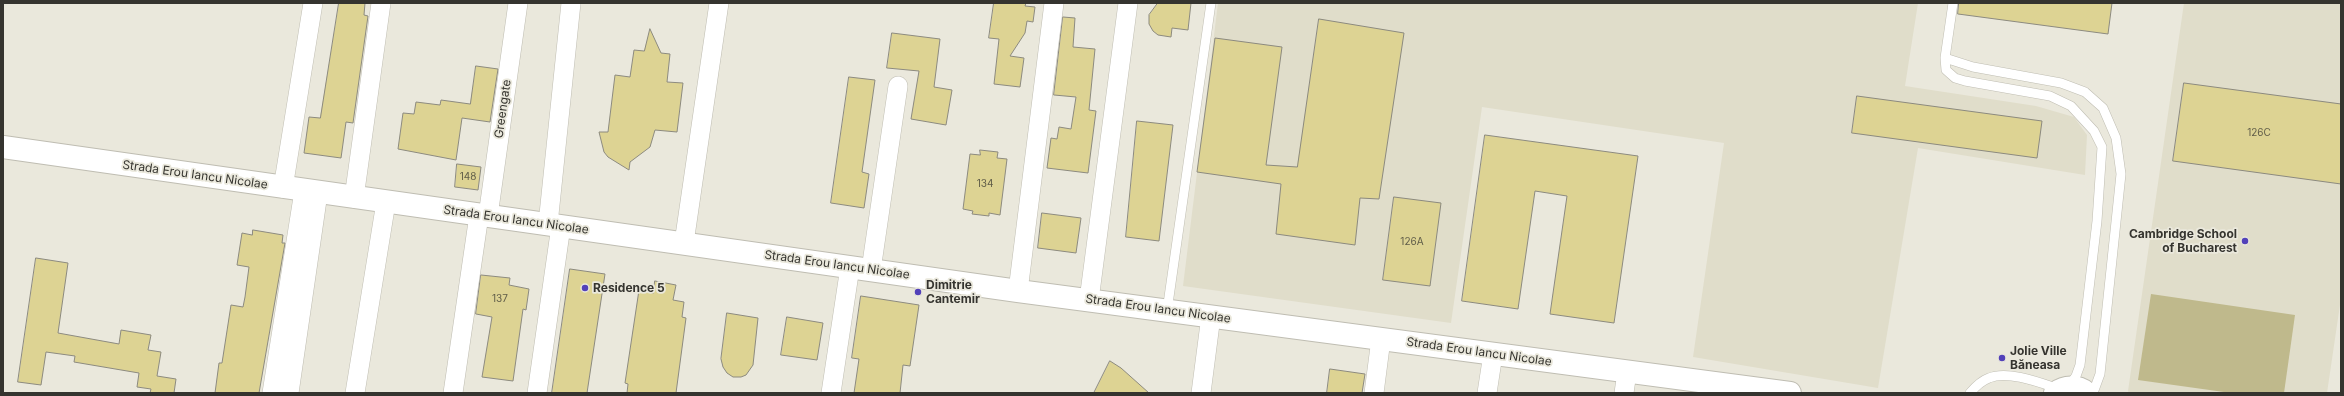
<!DOCTYPE html>
<meta charset="utf-8">
<style>
body{margin:0}
#map{position:relative;width:2344px;height:396px;overflow:hidden;background:#eae8dc;font-family:Inter,sans-serif}
canvas{display:block}
.frame{position:absolute;inset:0;border:4px solid #35342f;pointer-events:none}
</style>
<div id="map">
<canvas width="2344" height="396"></canvas>
<div class="frame"></div>
</div>
<script>
const c = document.querySelector('canvas').getContext('2d');
c.lineJoin = 'round';
function fillPath(path, color) {
  c.fillStyle = color;
  c.fill(path, 'evenodd');
}
function strokePath(path, color, width, dash) {
  c.strokeStyle = color;
  c.lineWidth = width;
  c.lineCap = dash ? 'butt' : 'round';
  c.setLineDash(dash || []);
  c.stroke(path);
}
function label(font, color, halo, rows, align = 'center') {
  c.font = font + ' Inter,sans-serif';
  c.lineWidth = 3.5;
  c.setLineDash([]);
  c.textBaseline = 'middle';
  c.strokeStyle = halo;
  c.fillStyle = color;
  for (const [text, x, y, turn = 0] of rows) {
    c.save();
    c.translate(x, y);
    c.rotate((+turn || 0) * Math.PI / 180);
    c.textAlign = isNaN(turn) ? turn : align;
    if (halo) c.strokeText(text, 0, 0);
    c.fillText(text, 0, 0);
    c.restore();
  }
}
const built = new Path2D(`
 M1218 3H1918L1905 86 2036 106 2074 117 2087 135 2085 175 1918 148 1878 388 1693 357 1724 143 1482 107 1451 323 1183 286Z
 M2184 3H2341V298L2327 393H2129L2128 391Z`);
const green = new Path2D(`
 M2151 294 2295 315 2284 393H2231L2138 380Z`);
const building = new Path2D(`
 M339 3H365L364 15 368 16 353 123 346 122 341 158 304 153 309 117 320 118Z
 M994 3H1026L1025 6 1035 7 1033 22 1027 21 1025 33 1010 56 1024 58 1020 87 994 84 999 39 989 38Z
 M1158 3H1191L1188 30 1172 28 1171 37 1158 35 1153 31 1149 24V15Z
 M1959 3H2112L2108 34 1958 14Z
 M1063 17 1075 18 1073 47 1095 49 1089 110 1096 111 1088 173 1047 168 1051 138 1057 139 1059 127 1071 129 1076 97 1054 95Z
 M1319 19 1404 33 1379 199 1360 198 1355 245 1276 234 1281 184 1197 172 1215 38 1282 47 1266 165 1297 167Z
 M650 29 661 53 670 54 667 82 683 83 677 132 655 130 650 147 630 162 629 170 608 157 604 152 599 132H608L615 75 630 77 634 50 644 51Z
 M892 33 940 39 934 87 952 90 946 125 911 119 919 71 887 68Z
 M476 66 498 69 490 122 462 118 456 160 398 149 403 113 414 114 416 102 440 105 441 100 470 104Z
 M849 77 875 80 862 172 869 174 864 208 831 203Z
 M2184 83 2341 104V184L2173 161Z
 M1857 96 2042 121 2037 158 1852 133Z
 M1137 121 1173 125 1159 241 1126 237Z
 M1485 135 1638 156 1614 323 1550 314 1567 196 1535 191 1518 309 1462 301Z
 M980 150 998 152 997 158 1007 159 1000 215 989 213V216L972 214 973 211 963 209 970 154 980 155Z
 M457 164 481 167 478 190 455 187Z
 M1394 197 1441 203 1430 286 1383 280Z
 M1042 213 1081 218 1076 253 1038 248Z
 M253 230 283 235 282 243H285L259 393H215L219 363H222L231 305 243 307 245 297 249 267 237 265 242 233 252 235Z
 M36 258 68 263 58 333 119 344 121 330 151 335 148 350 161 352 157 376 176 379 174 393H150L151 389 137 387 139 373 74 362 75 356 46 352 41 385 18 382Z
 M570 269 605 274 587 393H552Z
 M481 275 510 278 509 285 529 289 526 310 523 309 513 381 482 377 492 317 476 314Z
 M655 281 676 285 673 300 684 302 682 317 686 318 676 393H627L628 384 625 383 639 290 653 293Z
 M861 296 919 305 910 366 903 365 900 393H854L859 359 852 358Z
 M727 313 758 318 753 365 746 375 741 377H733L727 373 723 367 721 359Z
 M787 317 823 323 817 360 781 355Z
 M1110 361 1121 368 1149 393H1094Z
 M1330 369 1365 374 1362 393H1327Z`);
const service = new Path2D(`
 M1953 3 1945 58 1946 70 1955 78 1965 81 2050 96 2071 106 2094 131 2102 147 2097 221 2080 365 2076 376 2069 386
 M1945 58 1973 67 2061 83 2085 92 2103 108 2116 138 2121 174 2100 374 2093 393
 M1167 311 1211 3
 M1970 393C1975 387 1981 381 1989 378 2008 370 2041 383 2059 389`);
const minor = new Path2D(`
 M283 188 313 3
 M354 198 381 3
 M488 216 518 3
 M548 224 571 3
 M684 243 719 3
 M871 270 898 86
 M1018 291 1054 3
 M1089 300 1128 3
 M272 393 304 191
 M289 393 318 193
 M355 393 386 202
 M453 393 479 215
 M537 393 561 226
 M831 393 850 267
 M1201 393 1211 316
 M1374 393 1381 339
 M1487 393 1493 354
 M1624 393 1627 372`);
const tertiary = new Path2D(`
 M3 147 1018 291 1790 393
 M2055 393C2065 386 2077 385 2087 393`);
const markers = [
 [2245,241,4,"#5241b9"],
 [585,288,4,"#5241b9"],
 [918,292,4,"#5241b9"],
 [2002,358,4,"#5241b9"]
];
const numberNames = [
 ["126C",2259,133],
 ["148",468,177],
 ["134",985,184],
 ["126A",1412,242],
 ["137",500,299]
];
const streetNames = [
 ["Greengate",503,109,-82],
 ["Strada Erou Iancu Nicolae",195,175,8],
 ["Strada Erou Iancu Nicolae",516,220,8],
 ["Strada Erou Iancu Nicolae",837,265,8],
 ["Strada Erou Iancu Nicolae",1158,309,8],
 ["Strada Erou Iancu Nicolae",1479,352,8]
];
const poiNames = [
 ["Cambridge School",2237,234,"right"],
 ["of Bucharest",2237,248,"right"],
 ["Dimitrie",926,285],
 ["Cantemir",926,299],
 ["Residence 5",593,288],
 ["Jolie Ville",2010,351],
 ["Băneasa",2010,365]
];
fillPath(built, '#e0ddca');
fillPath(green, '#bfb98c');
fillPath(building, '#ddd393');
strokePath(building, '#8c8a7f', 1);
strokePath(service, '#bfbdb2', 10);
strokePath(minor, '#bfbdb2', 20);
strokePath(tertiary, '#bfbdb2', 24);
strokePath(service, '#fff', 9);
strokePath(minor, '#fff', 19);
strokePath(tertiary, '#fff', 22);
for (const [x, y, r, color] of markers) {
  const dot = new Path2D();
  dot.arc(x, y, r, 0, 2 * Math.PI);
  c.fillStyle = color;
  c.fill(dot);
  strokePath(dot, '#eae8dc', 1.5);
}
label('10px', '#5f5c48', null, numberNames);
label('12px', '#35342f', '#eae8dc', streetNames);
label('bold 12px', '#35342f', '#eae8dc', poiNames, 'left');
</script>
